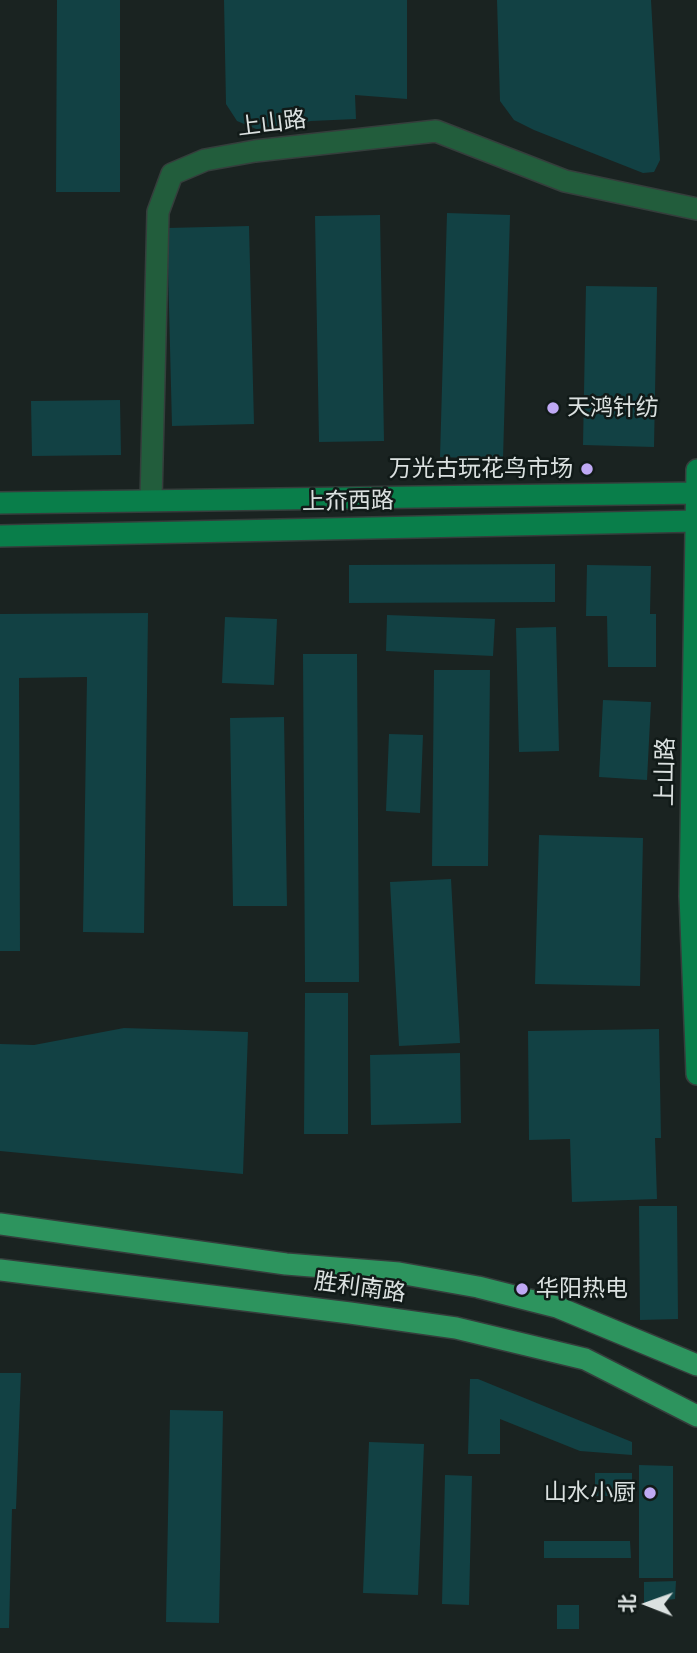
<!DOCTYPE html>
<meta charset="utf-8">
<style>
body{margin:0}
#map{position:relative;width:697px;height:1653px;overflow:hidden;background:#1a2321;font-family:"Noto Sans","Noto Sans SC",sans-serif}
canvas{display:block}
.north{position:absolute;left:613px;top:1569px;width:70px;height:70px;-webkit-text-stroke:5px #111a18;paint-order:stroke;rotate:271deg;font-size:19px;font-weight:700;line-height:28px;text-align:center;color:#dbe1e0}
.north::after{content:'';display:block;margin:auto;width:24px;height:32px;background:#dbe1e0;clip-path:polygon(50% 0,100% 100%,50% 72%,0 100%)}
</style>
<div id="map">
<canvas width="697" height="1653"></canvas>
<div class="north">北</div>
</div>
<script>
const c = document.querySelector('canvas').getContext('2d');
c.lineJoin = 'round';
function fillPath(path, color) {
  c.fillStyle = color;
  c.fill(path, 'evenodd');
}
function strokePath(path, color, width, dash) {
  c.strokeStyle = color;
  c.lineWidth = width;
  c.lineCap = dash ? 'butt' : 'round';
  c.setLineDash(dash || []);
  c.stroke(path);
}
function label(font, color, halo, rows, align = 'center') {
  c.font = font + ' "Noto Sans","Noto Sans SC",sans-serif';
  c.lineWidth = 5;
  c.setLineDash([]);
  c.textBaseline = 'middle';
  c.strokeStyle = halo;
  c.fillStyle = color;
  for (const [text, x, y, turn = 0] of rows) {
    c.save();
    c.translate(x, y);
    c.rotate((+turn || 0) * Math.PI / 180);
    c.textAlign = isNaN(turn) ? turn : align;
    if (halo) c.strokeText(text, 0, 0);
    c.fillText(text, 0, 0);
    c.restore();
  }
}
const building = new Path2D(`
 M57 0H120V192H56Z
 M224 0H407V99L355 95 356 119 311 121 261 131 237 121 226 104Z
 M497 0H651L660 160 654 172 643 173 534 130 514 120 500 101Z
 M447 213 510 215 503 459 440 457Z
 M380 215 384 441 319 442 315 216Z
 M249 226 254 424 172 426 167 228Z
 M586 286 657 287 654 447 583 445Z
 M120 400 121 455 32 456 31 401Z
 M555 564V602L349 603V565Z
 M587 565 651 566 650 614H656V667H608L607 616H586Z
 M148 613 144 933 83 932 87 677 19 678 20 951H0V614Z
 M387 615 495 619 493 656 386 651Z
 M225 617 277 619 274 685 222 683Z
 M556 627 559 751 519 752 516 628Z
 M303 654H357L359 982H305Z
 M434 670H490L488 866H432Z
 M603 700 651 702 647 780 599 777Z
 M284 717 287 906H233L230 718Z
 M389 734 423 735 420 813 386 811Z
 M539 835 643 838 640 986 535 984Z
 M451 879 460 1043 399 1046 390 882Z
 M305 993H348V1134H304Z
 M124 1028 248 1032 243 1174 0 1151V1044L34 1045Z
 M659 1029 661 1138H655L657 1199 572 1202 570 1139 529 1140 528 1031Z
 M460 1053 461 1123 371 1125 370 1055Z
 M639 1206H677L678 1319 640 1320Z
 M0 1373H21L16 1509H12L9 1628H0Z
 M470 1379H478L632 1442V1455L580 1451 500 1419V1454H468Z
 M170 1410 223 1411 219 1623 166 1622Z
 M369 1442 424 1444 418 1595 363 1593Z
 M639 1465 673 1466V1578H639Z
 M595 1473H632V1496H595Z
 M445 1475 472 1476 469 1605 442 1604Z
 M544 1541H630L631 1558H544Z
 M676 1581 675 1599 644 1603V1582Z
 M557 1605H579V1629H557Z`);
const street = new Path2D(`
 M151 500 158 212 172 174 205 160 255 151 436 131 565 181 697 209`);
const secondary = new Path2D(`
 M697 470 690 896 697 1074
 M0 503 697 493
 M0 536 697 521`);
const primary = new Path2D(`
 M0 1224 286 1264 399 1273 478 1287 557 1307 697 1365
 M0 1270 350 1313 456 1328 585 1359 697 1416`);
const markers = [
 [553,408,7,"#bfa9f4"],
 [587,469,7,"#bfa9f4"],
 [522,1289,7,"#bfa9f4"],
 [650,1493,7,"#bfa9f4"]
];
const streetNames = [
 ["上山路",272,124,-7],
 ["上夼西路",348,502,-1],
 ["上山路",666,772,-89],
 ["胜利南路",360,1288,8]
];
const poiNames = [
 ["天鸿针纺",567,408],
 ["万光古玩花鸟市场",573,469,"right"],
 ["华阳热电",536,1289],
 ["山水小厨",636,1493,"right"]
];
fillPath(building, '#124144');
strokePath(street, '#353e3c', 24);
strokePath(secondary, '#353e3c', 24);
strokePath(primary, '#353e3c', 24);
strokePath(street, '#225d3c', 21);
strokePath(secondary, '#097e4a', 21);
strokePath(primary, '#2d945e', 21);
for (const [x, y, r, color] of markers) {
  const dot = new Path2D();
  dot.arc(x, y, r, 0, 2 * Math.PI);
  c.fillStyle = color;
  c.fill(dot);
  strokePath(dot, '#111a18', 2.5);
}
label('23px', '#dbe1e0', '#111a18', streetNames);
label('23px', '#dbe1e0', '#111a18', poiNames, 'left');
</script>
